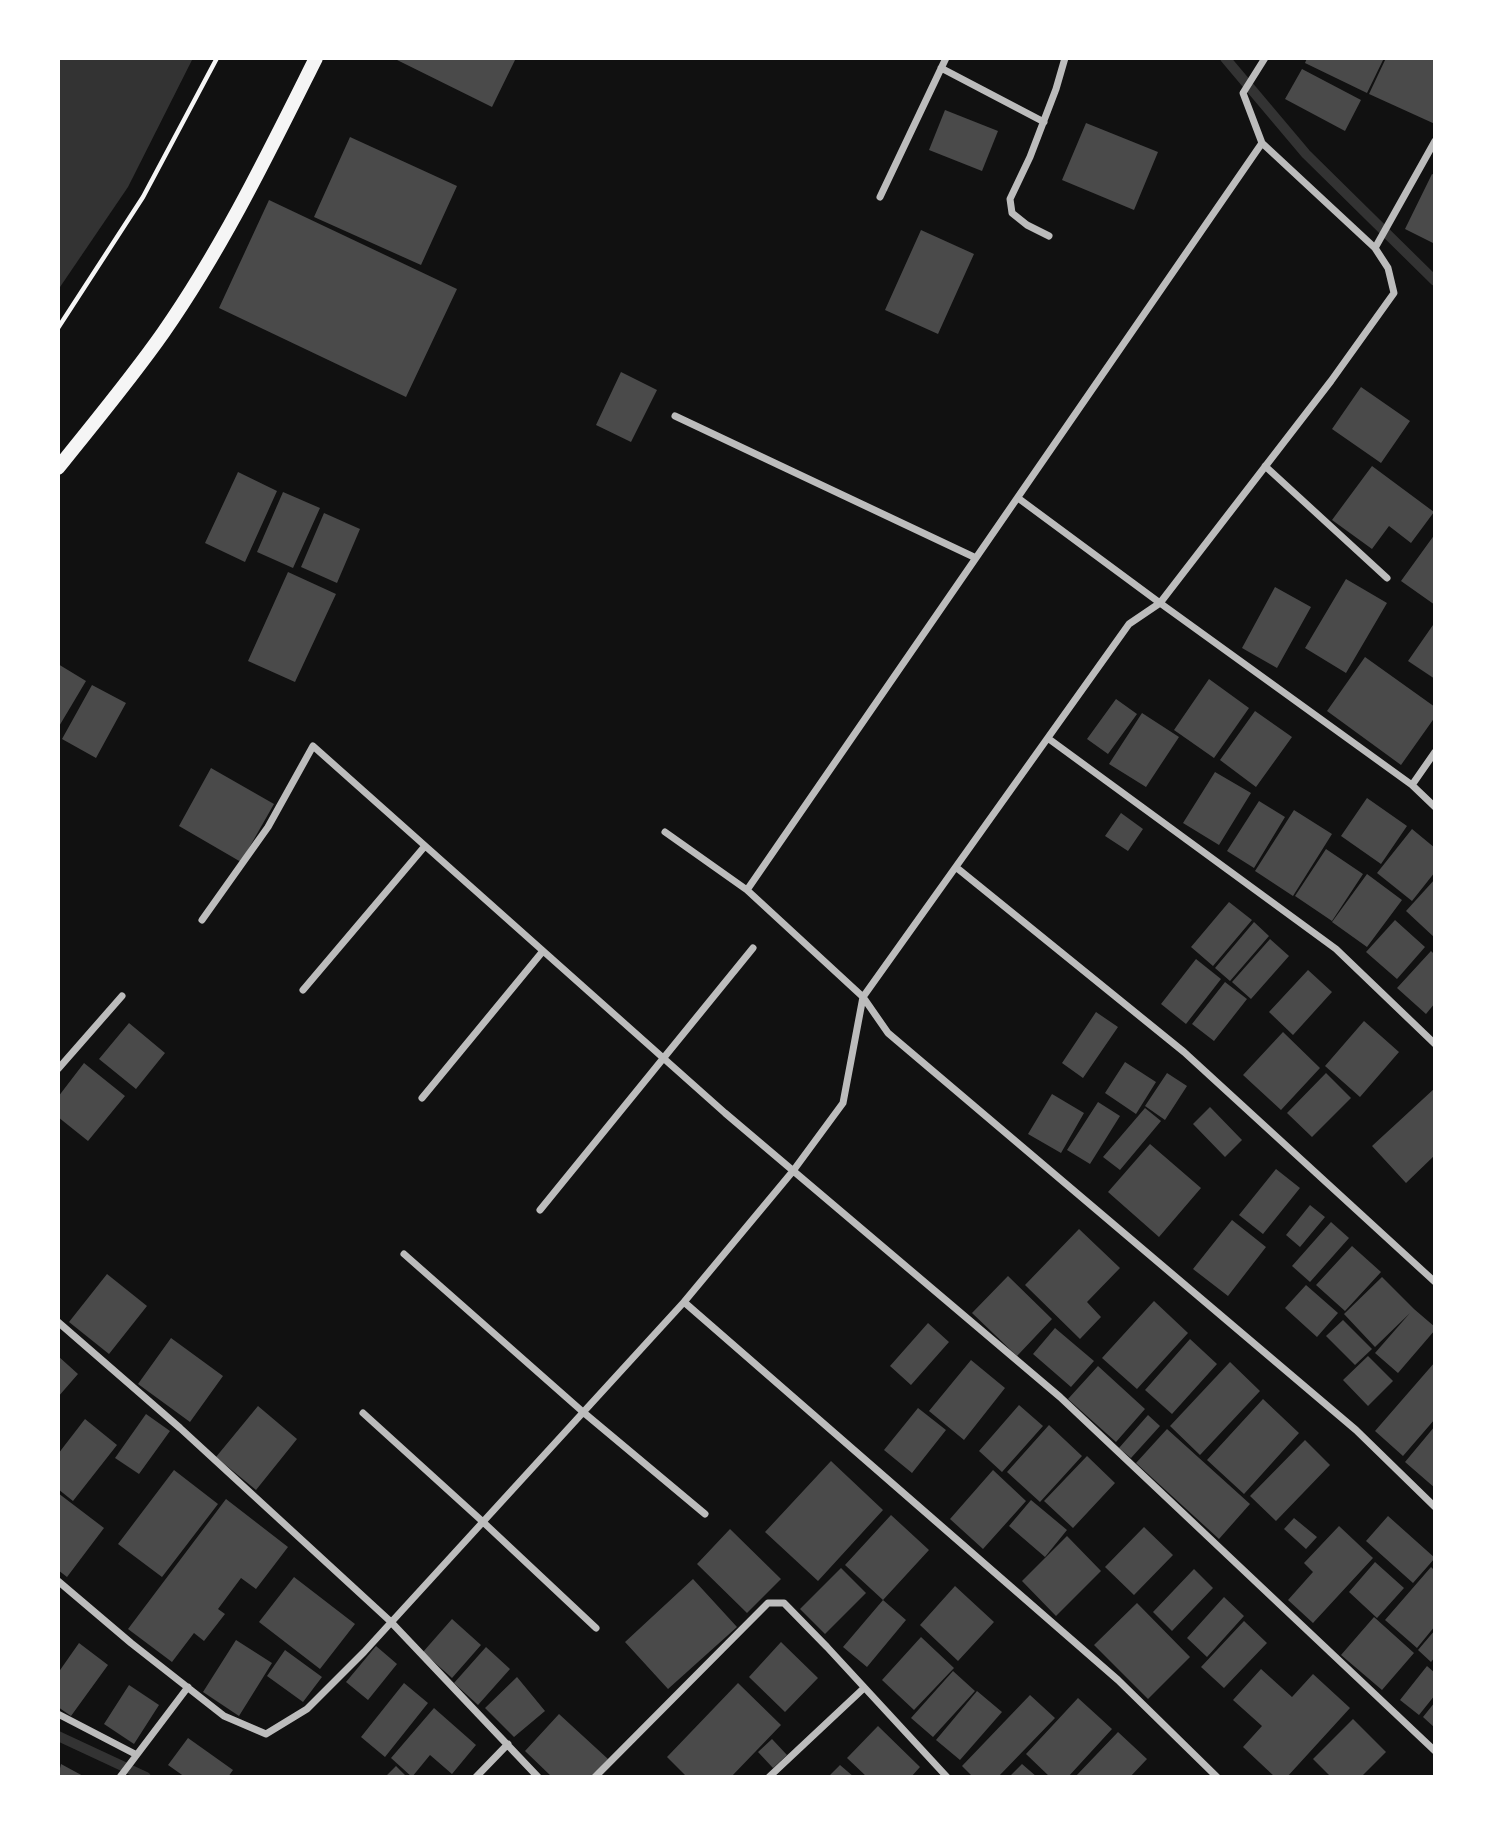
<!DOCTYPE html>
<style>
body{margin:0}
#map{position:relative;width:1493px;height:1835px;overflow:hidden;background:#111;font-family:Roboto,sans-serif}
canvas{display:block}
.frame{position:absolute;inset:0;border:60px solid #fff;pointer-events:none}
</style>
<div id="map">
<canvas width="1493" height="1835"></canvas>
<div class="frame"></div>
</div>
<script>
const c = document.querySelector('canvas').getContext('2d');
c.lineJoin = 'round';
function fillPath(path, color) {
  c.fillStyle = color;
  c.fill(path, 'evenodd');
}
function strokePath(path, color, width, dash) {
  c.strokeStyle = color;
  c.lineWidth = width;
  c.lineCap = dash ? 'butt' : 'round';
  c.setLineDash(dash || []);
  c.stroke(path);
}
const water = new Path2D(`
 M58 58H193L128 187 58 290Z`);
const stream = new Path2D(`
 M1225 58 1306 154 1435 281
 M58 1736 146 1777`);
const building = new Path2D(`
 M393 58H516L492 107Z
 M1307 58H1384L1367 93 1305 63Z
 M1386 58H1435V124L1369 94Z
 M1302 69 1361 100 1345 131 1285 99Z
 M945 110 998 131 982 171 929 150Z
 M1086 123 1158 152 1134 210 1062 180Z
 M350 137 457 186 421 265 314 217Z
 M1432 174 1435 175V244L1405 229Z
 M269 200 457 289 406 397 219 308Z
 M921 230 974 254 938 334 885 310Z
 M621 372 657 390 631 442 596 425Z
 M1361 387 1410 421 1381 463 1332 429Z
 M1372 466 1434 512 1411 543 1389 526 1372 549 1332 520Z
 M238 472 277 491 245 562 205 543Z
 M283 492 320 508 293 568 257 552Z
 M324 513 360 529 337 583 301 567Z
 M1435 534V605L1401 581Z
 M288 572 336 594 295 682 248 661Z
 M1346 579 1387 603 1346 673 1305 648Z
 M1275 587 1311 607 1277 668 1242 648Z
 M1433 625 1435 626V679L1408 661Z
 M1365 657 1435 707V717L1401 765 1327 711Z
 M58 664 86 681 58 728Z
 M1209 679 1249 708 1214 758 1174 730Z
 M92 685 126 703 96 758 62 739Z
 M1116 699 1137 714 1108 754 1087 739Z
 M1255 711 1292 737 1256 787 1220 760Z
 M1142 713 1179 737 1146 787 1109 764Z
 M211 768 274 804 241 862 179 826Z
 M1215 772 1251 793 1219 845 1183 823Z
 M1367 798 1407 826 1381 864 1341 836Z
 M1259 801 1285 817 1254 868 1227 851Z
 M1294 810 1332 834 1293 896 1255 871Z
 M1121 813 1143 829 1128 851 1105 836Z
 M1412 829 1435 848V872L1412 901 1377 873Z
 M1326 849 1363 874 1332 921 1295 896Z
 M1367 874 1402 900 1367 947 1332 922Z
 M1435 879V938L1406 911Z
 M1229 902 1252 920 1213 966 1191 947Z
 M1395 920 1425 947 1397 979 1366 952Z
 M1254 922 1269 936 1230 981 1215 968Z
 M1270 939 1289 956 1251 999 1232 982Z
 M1431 951 1435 955V1003L1426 1014 1397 988Z
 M1196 959 1221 979 1186 1024 1161 1004Z
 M1308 970 1332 992 1293 1035 1269 1012Z
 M1225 982 1247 999 1214 1041 1192 1024Z
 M1096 1012 1118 1027 1083 1078 1062 1063Z
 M1364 1021 1399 1052 1360 1097 1325 1066Z
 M129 1023 165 1053 136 1089 99 1059Z
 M1283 1032 1320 1068 1281 1110 1243 1075Z
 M1125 1062 1156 1082 1136 1114 1105 1093Z
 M84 1063 125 1096 88 1141 58 1117V1097Z
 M1167 1073 1187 1086 1165 1120 1145 1106Z
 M1326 1073 1351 1098 1312 1137 1287 1113Z
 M1435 1088V1155L1406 1183 1372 1146Z
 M1052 1094 1084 1113 1061 1153 1028 1134Z
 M1098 1102 1120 1116 1090 1164 1067 1150Z
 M1210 1107 1242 1140 1225 1157 1193 1124Z
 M1145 1108 1161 1121 1120 1170 1103 1157Z
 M1150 1144 1201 1188 1159 1237 1108 1192Z
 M1276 1169 1300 1188 1263 1234 1239 1215Z
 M1310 1205 1325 1217 1300 1247 1286 1235Z
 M1232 1220 1266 1247 1228 1296 1193 1269Z
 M1331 1222 1349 1238 1310 1282 1292 1266Z
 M1079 1229 1120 1268 1087 1302 1101 1317 1080 1339 1025 1285Z
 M1352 1246 1381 1272 1345 1311 1316 1285Z
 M107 1274 147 1306 109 1354 69 1322Z
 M1008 1276 1052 1319 1017 1356 972 1313Z
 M1382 1277 1414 1309 1435 1327V1330L1398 1373 1375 1353 1410 1313 1375 1347 1344 1314Z
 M1306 1285 1338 1313 1317 1337 1285 1308Z
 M1154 1301 1188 1333 1137 1389 1102 1358Z
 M1343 1320 1372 1349 1355 1365 1326 1336Z
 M928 1323 949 1342 911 1385 890 1366Z
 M1055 1328 1094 1361 1071 1387 1033 1354Z
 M171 1338 223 1376 190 1422 138 1384Z
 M1190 1339 1217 1364 1172 1414 1145 1390Z
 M58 1356 78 1374 58 1397Z
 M1368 1356 1393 1381 1368 1406 1343 1380Z
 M971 1360 1005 1388 964 1440 929 1411Z
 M1230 1362 1260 1391 1200 1455 1170 1426Z
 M1435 1362V1419L1403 1456 1375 1431Z
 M1098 1366 1145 1409 1116 1442 1068 1399Z
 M1263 1399 1299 1433 1244 1494 1207 1460Z
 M1019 1405 1043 1426 1002 1472 979 1451Z
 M258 1406 297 1439 256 1490 216 1457Z
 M918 1408 946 1430 912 1473 884 1450Z
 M146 1414 170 1431 139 1474 115 1458Z
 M1148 1415 1160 1426 1131 1458 1119 1448Z
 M85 1419 117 1445 73 1501 58 1489V1454Z
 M1049 1425 1082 1456 1040 1502 1007 1472Z
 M1435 1426V1488L1405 1462Z
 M1167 1429 1250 1504 1219 1539 1136 1463Z
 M1305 1440 1330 1465 1276 1521 1250 1496Z
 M1087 1456 1115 1483 1073 1528 1044 1501Z
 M831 1461 883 1510 818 1581 765 1532Z
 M174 1470 218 1504 162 1577 118 1544Z
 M993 1470 1026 1501 983 1549 950 1519Z
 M58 1493 104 1528 67 1577 58 1570Z
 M226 1499 288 1547 256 1589 241 1578 218 1609 225 1614 204 1641 194 1633 172 1662 128 1629Z
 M1031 1500 1067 1530 1045 1557 1009 1526Z
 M891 1515 929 1550 883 1600 845 1565Z
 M1388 1516 1435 1558 1413 1583 1366 1541Z
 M1294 1518 1317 1537 1306 1549 1284 1529Z
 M1339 1526 1373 1558 1313 1623 1288 1600 1313 1572 1304 1563Z
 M1144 1527 1173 1555 1134 1595 1105 1567Z
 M730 1529 781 1579 747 1613 697 1564Z
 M1067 1536 1101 1571 1056 1616 1022 1581Z
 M1375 1562 1404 1588 1377 1618 1349 1592Z
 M1431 1567 1435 1571V1626L1417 1648 1385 1620Z
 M841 1568 866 1593 825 1634 800 1609Z
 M1194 1569 1213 1588 1172 1631 1153 1612Z
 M294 1577 355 1624 320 1669 259 1622Z
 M693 1579 737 1627 668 1689 625 1642Z
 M955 1586 994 1622 958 1661 920 1625Z
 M1224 1597 1244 1616 1207 1657 1187 1638Z
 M883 1600 906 1620 867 1667 843 1647Z
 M1137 1603 1190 1657 1148 1699 1094 1645Z
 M1374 1617 1414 1653 1382 1690 1341 1655Z
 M452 1619 481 1645 452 1678 423 1652Z
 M1244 1621 1267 1643 1224 1688 1201 1667Z
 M1435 1630V1657L1431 1662 1418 1650Z
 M921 1637 954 1668 914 1710 882 1680Z
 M236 1640 272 1663 239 1716 203 1692Z
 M781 1642 818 1678 785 1712 749 1677Z
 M79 1643 108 1665 71 1716 58 1707V1673Z
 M376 1646 397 1664 368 1700 346 1682Z
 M486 1647 510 1669 478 1705 454 1683Z
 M285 1650 322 1677 303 1702 267 1676Z
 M1427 1666 1435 1673V1695L1419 1715 1400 1700Z
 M1261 1669 1292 1697 1313 1674 1350 1708 1287 1777H1275L1243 1747 1262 1726 1233 1700Z
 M953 1671 975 1691 933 1737 911 1718Z
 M517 1677 545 1711 514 1737 485 1708Z
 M404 1683 428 1703 385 1757 361 1737Z
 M738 1683 781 1725 731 1777H687L667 1757Z
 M129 1685 159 1705 134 1744 104 1724Z
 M977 1691 1002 1712 960 1760 936 1740Z
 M1030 1695 1055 1718 998 1777H973L962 1766Z
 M1078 1698 1112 1729 1068 1777H1050L1026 1754Z
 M1435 1702V1728L1423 1717Z
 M434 1708 476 1745 452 1774 430 1755 412 1777 391 1758Z
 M559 1714 608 1759 591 1777H552L525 1751Z
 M1353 1719 1386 1752 1361 1777H1331L1313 1759Z
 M878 1726 920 1767 911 1777H867L847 1758Z
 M1118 1732 1147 1759 1130 1777H1075Z
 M188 1738 233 1770 228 1777H185L168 1765Z
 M772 1739 787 1755 773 1768 758 1752Z
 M61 1764 85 1777H58Z
 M1022 1764 1037 1777H1009Z
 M840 1765 854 1777H828Z
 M396 1766 407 1777H385Z`);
const path = new Path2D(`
 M58 328 143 197 217 58`);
const minor = new Path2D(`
 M941 68 1044 122
 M1262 143 1243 93 1265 58
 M880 197 946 58
 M1049 236 1027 225 1012 213 1010 199 1030 157 1056 89 1065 58
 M1375 248 1435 141
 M675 416 976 558
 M1265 466 1387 578
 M1018 498 1160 603 1331 381 1394 293 1388 268 1375 248 1262 143 747 890 863 997 888 1033 1356 1430 1435 1507
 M1049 739 1336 949 1435 1044
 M1412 785 1435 807
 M665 832 747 890
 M957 868 1184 1052 1435 1282
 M202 920 268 827 313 746 725 1113 1060 1397 1435 1751
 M303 990 425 846
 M58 1069 122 996
 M422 1098 543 951
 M540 1210 753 948
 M404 1254 583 1412 705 1514
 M684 1302 1118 1680 1217 1777
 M58 1322 180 1428 390 1621 538 1777
 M363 1413 482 1521 596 1628
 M58 1581 131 1643 224 1716 266 1734 307 1709 364 1652 684 1302 793 1171 843 1103 863 997 1129 624 1160 603 1412 785 1435 752
 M58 1714 135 1754
 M120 1777 188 1687
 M476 1777 508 1744
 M595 1777 768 1603H784L827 1647 947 1777
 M769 1777 864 1688`);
const secondary = new Path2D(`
 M58 468C93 424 130 380 163 333 223 247 269 152 316 58`);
fillPath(water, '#333');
strokePath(stream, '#333', 10);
fillPath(building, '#4a4a4a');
strokePath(path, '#f5f5f5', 4.5);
strokePath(minor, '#bcbcbc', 7);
strokePath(secondary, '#f5f5f5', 14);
</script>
